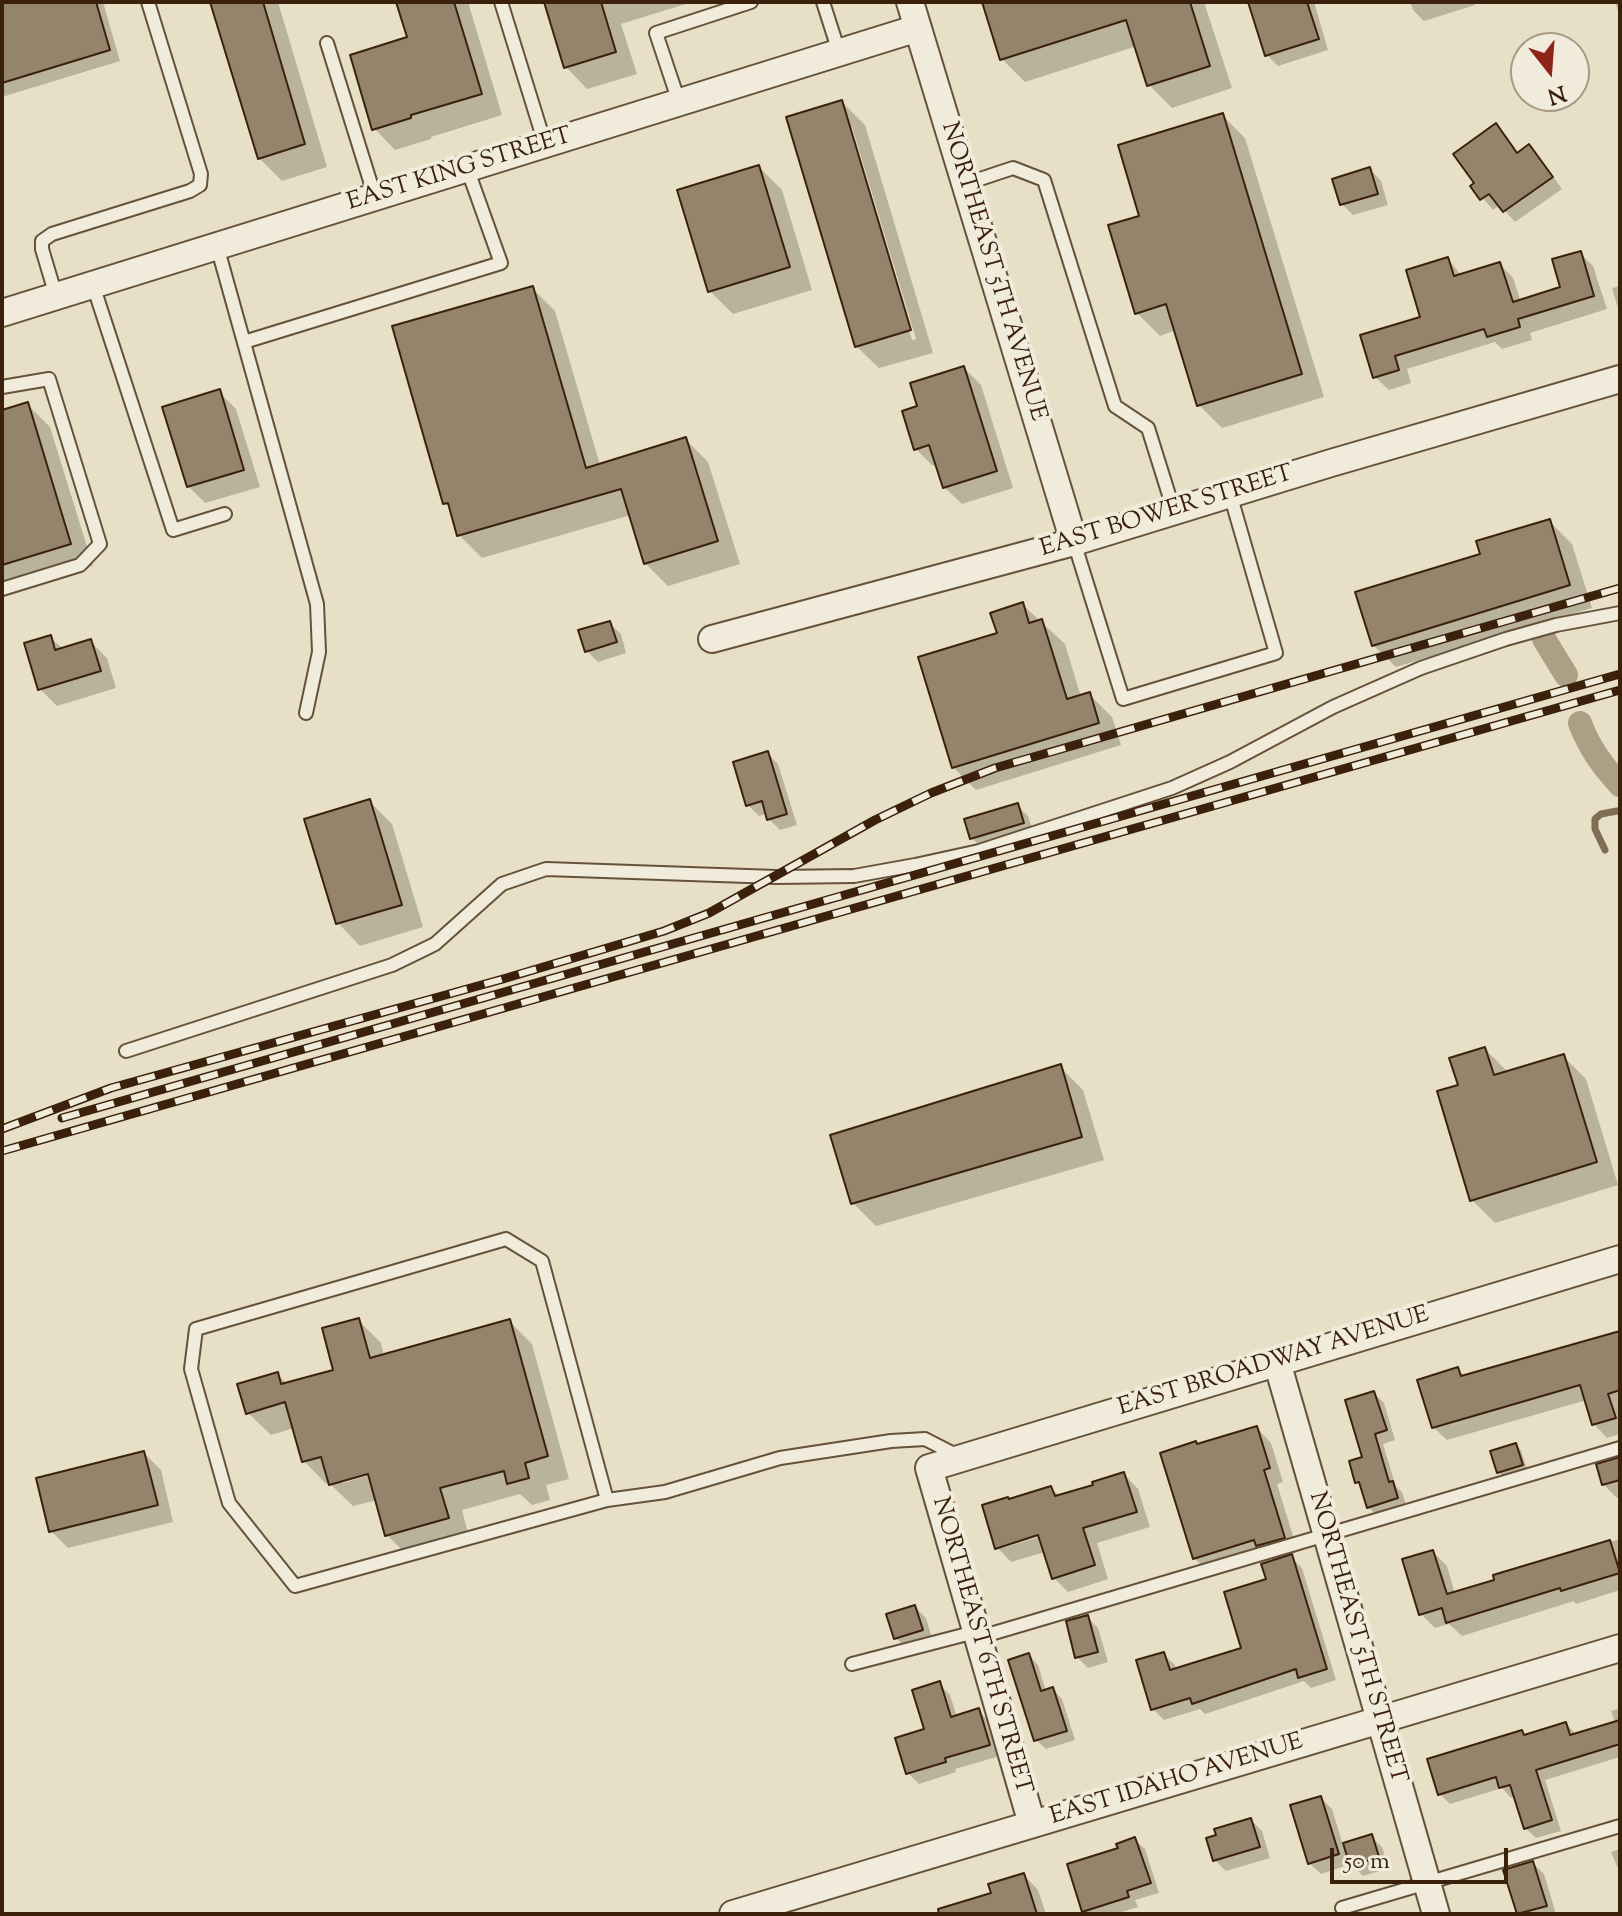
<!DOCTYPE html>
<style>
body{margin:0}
#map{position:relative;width:1622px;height:1916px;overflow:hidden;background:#e8e0c6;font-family:"Sorts Mill Goudy",serif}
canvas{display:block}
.frame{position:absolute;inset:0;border:4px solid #3b210b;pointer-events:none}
.north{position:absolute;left:1510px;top:32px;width:80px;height:80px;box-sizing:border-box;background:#f0ebda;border:2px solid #a89a87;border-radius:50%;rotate:163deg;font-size:22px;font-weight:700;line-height:32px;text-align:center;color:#3b210b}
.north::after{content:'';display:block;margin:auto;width:28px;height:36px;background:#8f2418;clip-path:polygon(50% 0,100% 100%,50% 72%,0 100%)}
.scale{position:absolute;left:1330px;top:1848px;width:178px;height:36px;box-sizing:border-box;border:4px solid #3b210b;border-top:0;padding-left:10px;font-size:24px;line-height:28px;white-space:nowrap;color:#3b210b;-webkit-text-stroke:6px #f0ebda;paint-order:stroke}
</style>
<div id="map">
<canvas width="1622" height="1916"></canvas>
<div class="frame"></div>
<div class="north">N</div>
<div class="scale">50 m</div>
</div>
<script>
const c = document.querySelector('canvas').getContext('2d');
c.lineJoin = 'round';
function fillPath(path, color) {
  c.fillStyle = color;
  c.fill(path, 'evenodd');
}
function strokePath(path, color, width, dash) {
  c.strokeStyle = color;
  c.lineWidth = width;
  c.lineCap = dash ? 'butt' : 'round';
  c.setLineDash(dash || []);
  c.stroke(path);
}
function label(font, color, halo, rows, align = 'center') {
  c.font = font + ' "Sorts Mill Goudy",serif';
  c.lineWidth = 8;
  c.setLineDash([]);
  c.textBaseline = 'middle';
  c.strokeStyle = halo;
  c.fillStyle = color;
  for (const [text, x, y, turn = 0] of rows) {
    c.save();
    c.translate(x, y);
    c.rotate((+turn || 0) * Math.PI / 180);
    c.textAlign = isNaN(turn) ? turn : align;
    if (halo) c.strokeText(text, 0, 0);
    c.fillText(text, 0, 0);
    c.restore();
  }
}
const shadow = new Path2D(`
 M2 2H103L120 61 2 97Z
 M212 2H278L327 167 282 181 259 158Z
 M399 2H468L502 115 431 137V139L395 150 374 128 410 39Z
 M546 2H692L621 24 637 74 587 89 566 67Z
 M993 2H1204L1232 88 1172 108 1149 85 1137 46 1025 82 1002 59Z
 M1251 2H1314L1328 50 1278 66 1266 54Z
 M1410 2H1474L1475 5 1424 21 1413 10Z
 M1615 2H1620V15L1619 14Z
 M842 102 865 125 933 353 879 368 856 346ZM848 127H852L916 339 912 340Z
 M1222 115 1245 138 1324 397 1222 428 1199 405 1176 330 1160 336 1137 313 1142 217Z
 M1496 126 1507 137 1519 154 1529 147 1540 158 1562 189 1515 222 1500 205 1493 210 1472 186 1477 183Z
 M759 167 782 190 812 290 733 314 710 291Z
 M1370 169 1381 181 1388 205 1353 215 1342 204Z
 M1580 253 1593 266 1607 309 1530 333 1532 340 1502 349 1495 342 1407 369 1411 383 1389 390 1375 377 1422 318 1448 259 1462 276 1500 264 1513 278 1521 302 1563 289Z
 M1620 286V315L1612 288Z
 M532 288 555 311 600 465 685 439 708 462 740 564 668 586 645 563 631 515 482 558 459 535 452 510 445 503Z
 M964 368 981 385 1013 488 962 504 944 487 937 464 933 466 916 449 920 408Z
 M219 392 236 409 260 487 205 503 188 486Z
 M27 404 50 427 93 566 2 594V412Z
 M1549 521 1572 544 1592 608 1396 667 1373 645 1483 555Z
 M1023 605 1065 644 1081 697 1089 694 1112 717 1121 745 976 790 953 767 999 635Z
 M609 623 621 634 626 653 598 662 587 651Z
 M50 637 63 649 90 641 107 658 116 688 57 706 40 689Z
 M767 753 778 764 797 825 780 830 769 819 768 813 759 816 748 805Z
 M369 801 392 824 423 927 360 946 338 923Z
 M1017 805 1028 816 1034 834 983 849 972 838Z
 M1485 1049 1509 1073 1563 1056 1586 1079 1618 1185 1495 1223 1472 1200 1460 1086Z
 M1060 1067 1083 1090 1104 1160 876 1226 853 1203Z
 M358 1320 381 1343 384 1356 510 1322 532 1344 569 1479 546 1485 550 1500 532 1505 520 1494 462 1510 470 1541 409 1557 387 1535 377 1500 353 1506 329 1483 326 1484 304 1461 294 1428 271 1435 248 1413 277 1374 287 1384 336 1371ZM377 1470 378 1473 343 1483V1479Z
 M1620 1333V1434L1607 1438 1594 1424 1587 1400 1447 1440 1433 1427 1457 1369 1465 1377Z
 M1374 1393 1384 1403 1395 1440 1383 1444 1396 1487 1402 1492 1407 1508 1378 1516 1368 1507 1363 1488 1357 1482 1365 1458Z
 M1257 1428 1271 1443 1283 1482 1277 1484 1298 1552 1289 1555 1302 1568 1336 1680 1311 1688 1304 1681 1205 1714 1200 1709 1164 1720 1153 1709 1163 1654 1175 1665 1176 1670 1244 1650 1268 1580 1274 1562 1267 1554 1209 1572 1194 1558 1198 1446Z
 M1516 1445 1521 1450 1527 1469 1504 1477 1499 1472Z
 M144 1453 161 1470 173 1522 68 1548 51 1531Z
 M1620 1460V1497L1617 1498 1603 1484Z
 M1124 1474 1138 1489 1150 1527 1097 1543 1108 1579 1068 1592 1054 1578 1045 1552 1011 1562 997 1547 1009 1501 1051 1488 1060 1497ZM1047 1531 1048 1534 1003 1548V1544Z
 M1620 1539V1590L1576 1604 1574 1601 1462 1636 1449 1624 1435 1628 1421 1614 1433 1552 1447 1566 1455 1594 1497 1581 1495 1576Z
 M915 1607 926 1618 933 1641 907 1649 896 1638Z
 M1087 1617 1098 1628 1108 1662 1088 1668 1077 1657Z
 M1029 1655 1038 1665 1046 1691 1053 1689 1062 1699 1075 1740 1046 1749 1036 1740Z
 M939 1684 950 1695 957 1717 978 1710 989 1722 1000 1756 955 1769 956 1772 919 1784 908 1773 927 1731Z
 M1620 1708V1757L1545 1780 1561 1831 1536 1838 1525 1828 1516 1796 1511 1798 1502 1788 1450 1804 1440 1794 1522 1732 1526 1736 1566 1724 1577 1735 1615 1723 1611 1711Z
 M1321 1798 1332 1809 1343 1845 1371 1836 1382 1847 1389 1868 1363 1876 1351 1864 1321 1874 1309 1863Z
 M1251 1820 1262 1831 1270 1858 1226 1871 1215 1860Z
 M1135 1840 1145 1849 1159 1893 1135 1900 1138 1907 1115 1914H1087L1084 1911Z
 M1620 1849V1873L1611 1852Z
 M1533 1863 1544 1874 1556 1914H1519L1506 1871Z
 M1024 1875 1038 1890 1046 1914H936V1912L993 1895Z`);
const stream = new Path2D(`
 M1605 850 1595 829V819L1601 814 1617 811`);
const canal = new Path2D(`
 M1544 639 1566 675
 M1580 723C1589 748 1603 766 1620 785`);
const building = new Path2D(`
 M2 2H96L110 50 2 83Z
 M210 2H263L305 144 258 159Z
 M396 2H454L482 94 411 115V118L372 130 350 55 407 37Z
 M544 2H601L616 52 564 68Z
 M982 2H1190L1210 66 1147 86 1126 20 1000 60Z
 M1248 2H1307L1319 39 1265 56Z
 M842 100 911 330 855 347 786 117Z
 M1223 113 1302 374 1197 406 1166 304 1135 314 1108 225 1139 216 1118 145Z
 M1496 123 1517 153 1529 144 1553 177 1503 212 1489 194 1480 200 1470 186 1474 183 1453 154Z
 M759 165 790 267 708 292 677 190Z
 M1370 167 1378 194 1340 205 1332 179Z
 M1581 251 1594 296 1518 319 1520 327 1487 337 1484 329 1395 356 1399 370 1373 378 1360 335 1420 317 1406 270 1448 257 1454 276 1500 262 1513 302 1560 287 1552 259Z
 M533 286 586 468 686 437 718 541 644 564 621 489 457 536 448 503 443 504 392 326Z
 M964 366 997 471 943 488 929 445 914 450 902 411 917 406 910 383Z
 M220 389 244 470 187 487 162 407Z
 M28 402 71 544 2 565V410Z
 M1550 519 1570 585 1372 646 1355 592 1480 554 1476 541Z
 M1023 602 1029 623 1042 619 1067 699 1090 692 1099 723 952 768 918 657 997 633 990 613Z
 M610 621 617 642 585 652 578 630Z
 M51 635 55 650 91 639 101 671 38 690 24 643Z
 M768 751 787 814 767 820 762 801 746 806 733 762Z
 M370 799 402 905 336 924 304 819Z
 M1018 803 1024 823 970 839 964 819Z
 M1485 1047 1494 1075 1564 1054 1597 1162 1470 1201 1437 1091 1458 1085 1449 1058Z
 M1061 1064 1082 1137 851 1204 830 1135Z
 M359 1318 370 1358 510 1319 548 1456 525 1463 529 1478 507 1484 504 1471 440 1488 449 1518 385 1536 368 1474 329 1485 321 1457 302 1462 285 1402 246 1414 237 1384 278 1372 281 1384 333 1370 322 1328Z
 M1620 1331V1390L1608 1394 1616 1418 1592 1425 1580 1385 1432 1428 1417 1380 1458 1367 1461 1376Z
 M1374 1391 1387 1430 1375 1434 1389 1482 1393 1481 1398 1498 1367 1508 1359 1482 1355 1483 1349 1461 1362 1457 1345 1400Z
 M1257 1426 1270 1468 1264 1470 1285 1538 1256 1546 1254 1540 1193 1559 1160 1453 1196 1441 1197 1444Z
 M1516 1443 1523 1465 1497 1473 1490 1451Z
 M144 1451 158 1505 49 1532 36 1478Z
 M1620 1457V1480L1602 1485 1596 1464Z
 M1124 1472 1137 1512 1083 1528 1095 1565 1052 1579 1038 1535 995 1549 982 1505 1008 1497 1009 1499 1051 1486 1055 1496 1093 1485 1092 1482Z
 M1610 1540 1620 1573 1561 1591 1560 1588 1446 1623 1442 1608 1419 1615 1402 1559 1433 1550 1447 1594 1494 1580 1493 1575Z
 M1292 1554 1327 1669 1298 1678 1296 1669 1192 1704 1190 1698 1151 1710 1136 1660 1164 1652 1170 1670 1241 1648 1224 1592 1266 1579 1261 1564Z
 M915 1605 923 1630 894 1639 886 1614Z
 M1088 1615 1098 1652 1075 1658 1066 1621Z
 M1029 1653 1041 1691 1053 1687 1067 1731 1034 1741 1008 1660Z
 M940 1681 951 1717 979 1708 990 1745 945 1758 946 1762 906 1774 895 1738 924 1729 912 1690Z
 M1620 1720V1744L1536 1770 1552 1820 1524 1829 1510 1785 1499 1788 1496 1777 1438 1795 1427 1759 1522 1730 1524 1735 1566 1722 1570 1735Z
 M1321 1796 1339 1854 1308 1864 1290 1805Z
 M1251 1818 1260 1847 1213 1861 1206 1838 1216 1835 1214 1829Z
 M1372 1834 1379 1857 1350 1866 1343 1843Z
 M1135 1837 1151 1883 1127 1891 1129 1897 1082 1912 1067 1864 1118 1848 1116 1844Z
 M1533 1861 1547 1906 1517 1914 1503 1870Z
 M1024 1873 1037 1914H939L938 1909 991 1893 988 1884Z`);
const service = new Path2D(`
 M501 2 545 144
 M823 2 839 52
 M327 43 375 197
 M679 102 656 33 751 2
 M965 184 1013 168 1044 180 1115 406 1148 428 1174 511
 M217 246 317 604 319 652 306 713
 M93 285 173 530 225 514
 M56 296 42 249V241L52 234 190 191 200 185 201 174 148 2
 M244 342 501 263 467 168
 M2 387 49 379 100 544 80 565 2 589
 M1074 542 1123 699 1276 653 1230 494
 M126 1051 392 965 435 944 502 884 546 869 776 877 854 876 915 865 979 851 1172 788 1230 762 1333 707 1421 668 1506 639 1556 625 1620 613
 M607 1500 542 1261 506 1239 196 1329 191 1369 229 1503 295 1586 607 1500 665 1492 780 1458 891 1441 925 1439 960 1457
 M977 1638 1620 1448
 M852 1664 975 1632
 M1342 1908 1620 1826`);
const minor = new Path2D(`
 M910 2 1074 542
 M2 313 918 28
 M712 639 1074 542 1331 463 1620 379
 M1277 1362 1436 1914
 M1032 1824 929 1468 1620 1259
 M733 1914 1620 1648`);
const rail = new Path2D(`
 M62 1118 1620 674
 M2 1129 111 1088 503 979 664 931 709 913 875 820 931 793 995 768 1620 588
 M2 1151 1620 690`);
const streetNames = [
 ["EAST KING STREET",460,171,-17],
 ["NORTHEAST 5TH AVENUE",992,272,73],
 ["EAST BOWER STREET",1167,513,-17],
 ["EAST BROADWAY AVENUE",1274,1363,-17],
 ["NORTHEAST 5TH STREET",1356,1638,74],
 ["NORTHEAST 6TH STREET",980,1646,74],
 ["EAST IDAHO AVENUE",1177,1781,-17]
];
fillPath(shadow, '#0003');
strokePath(stream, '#7f6d55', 7);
strokePath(canal, '#ad9f86', 24);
fillPath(building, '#95846c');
strokePath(building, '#3b210b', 2);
strokePath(service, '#66513a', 16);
strokePath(minor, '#66513a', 30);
strokePath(service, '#f0ebda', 12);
strokePath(minor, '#f0ebda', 26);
strokePath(rail, '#3b210b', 9);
strokePath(rail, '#f0ebda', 6, [18]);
label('24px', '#3b210b', '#f0ebda', streetNames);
</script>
